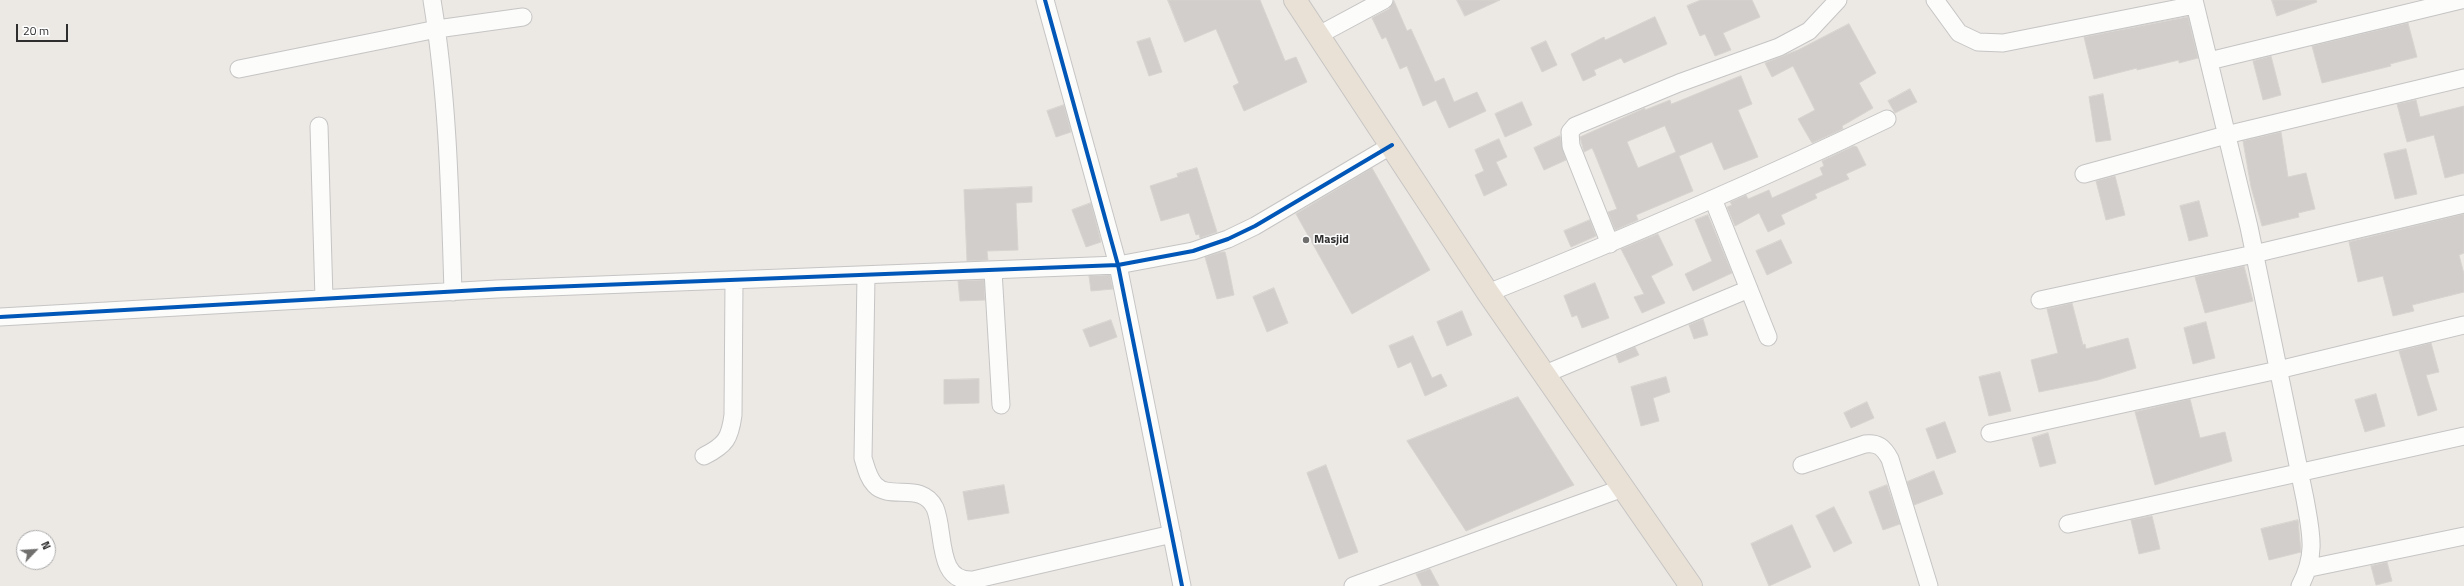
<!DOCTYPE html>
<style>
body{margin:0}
#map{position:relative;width:2464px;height:586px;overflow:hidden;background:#ece8e4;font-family:"Titillium Web",sans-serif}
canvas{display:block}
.north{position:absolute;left:16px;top:530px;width:40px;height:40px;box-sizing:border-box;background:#fff;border:1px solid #ababab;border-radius:50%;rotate:65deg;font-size:11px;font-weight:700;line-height:16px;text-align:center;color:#2e2e2e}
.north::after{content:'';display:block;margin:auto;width:14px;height:18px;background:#706f6e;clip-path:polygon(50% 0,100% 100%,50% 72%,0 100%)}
.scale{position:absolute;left:16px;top:24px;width:52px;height:18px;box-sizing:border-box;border:2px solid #2e2e2e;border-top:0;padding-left:5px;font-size:12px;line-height:14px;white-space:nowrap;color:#2e2e2e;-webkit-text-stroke:3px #fff;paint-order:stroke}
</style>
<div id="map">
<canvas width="2464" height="586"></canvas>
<div class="north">N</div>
<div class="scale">20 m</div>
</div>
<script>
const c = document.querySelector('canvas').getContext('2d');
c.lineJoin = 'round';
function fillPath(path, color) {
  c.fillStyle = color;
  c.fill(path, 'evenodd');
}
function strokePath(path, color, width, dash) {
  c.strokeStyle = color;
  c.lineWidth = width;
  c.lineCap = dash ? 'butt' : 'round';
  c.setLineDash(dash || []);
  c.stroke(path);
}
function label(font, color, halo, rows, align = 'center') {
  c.font = font + ' "Titillium Web",sans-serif';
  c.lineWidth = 3;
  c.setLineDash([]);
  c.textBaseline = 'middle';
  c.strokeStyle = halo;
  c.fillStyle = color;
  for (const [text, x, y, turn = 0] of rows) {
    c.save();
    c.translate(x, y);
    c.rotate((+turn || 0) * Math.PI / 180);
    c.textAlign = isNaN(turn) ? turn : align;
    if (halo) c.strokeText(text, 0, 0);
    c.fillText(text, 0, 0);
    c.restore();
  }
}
const building = new Path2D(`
 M1168 0H1260L1285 61 1296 57 1307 82 1244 111 1233 86 1239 83 1216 29 1185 42Z
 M1457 0H1500L1465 16Z
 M1701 0H1752L1760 17 1723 33 1731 50 1715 56 1705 34 1700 36 1687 6Z
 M2272 0H2316L2317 2 2277 16Z
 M1394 1 1407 31 1411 29 1435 82 1444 78 1454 102 1477 92 1486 111 1449 128 1436 100 1423 106 1407 66 1400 69 1386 37 1382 39 1372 18 1389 9Z
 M1655 17 1667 44 1624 63 1621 58 1594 70 1596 75 1583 81 1571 54 1604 37 1605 40Z
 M2188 17 2198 58 2179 63V60L2137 70V68L2094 79 2084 37Z
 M2408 23 2417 57 2390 64 2391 66 2322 83 2312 46Z
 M1849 24 1876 73 1859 83 1873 108 1842 126 1843 129 1812 143 1798 119 1815 110 1793 66 1772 77 1765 63 1798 50Z
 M1150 38 1162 72 1149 76 1137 42Z
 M1546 41 1557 65 1542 72 1531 48Z
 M2271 56 2281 95 2263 100 2253 61Z
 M1741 76 1752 104 1738 110 1758 157 1724 170 1712 142 1679 156 1693 191 1636 215 1638 220 1615 230 1608 212 1617 209 1594 152 1592 148 1584 152 1580 137 1645 108V110L1670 100 1671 104ZM1665 126 1676 152 1638 168 1627 142Z
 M1910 89 1917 102 1895 113 1888 101Z
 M2103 94 2111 140 2096 142 2089 97Z
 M2416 100 2420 117 2464 106V173L2445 178 2434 135 2407 142 2397 104Z
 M1522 102 1532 125 1505 137 1495 114Z
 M1064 105 1071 132 1056 137 1047 111Z
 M2281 132 2288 177 2306 173 2315 209 2298 213 2299 217 2262 226 2251 187 2243 141Z
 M1560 136 1566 160 1544 170 1534 148Z
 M1499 139 1507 157 1496 162 1507 185 1484 196 1475 175 1484 171 1475 150Z
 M1854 146 1857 147 1866 165 1846 174 1849 179 1815 194 1817 198 1781 215 1785 224 1768 232 1759 213 1735 226 1727 207 1732 205 1730 202 1746 195 1748 199 1769 190 1772 198 1823 175 1820 168 1824 166 1822 161Z
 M2406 149 2417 194 2395 199 2384 154Z
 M1197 168 1217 232 1200 238 1199 234 1196 235 1189 213 1161 221 1150 186 1178 177 1177 174Z
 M1372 168 1430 270 1352 314 1296 214Z
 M2115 176 2125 215 2106 220 2096 181Z
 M1032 187V202L1016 203 1018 250 987 251 988 260 967 261 964 190Z
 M2199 201 2208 236 2189 241 2180 206Z
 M1091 203 1101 242 1086 247 1072 210Z
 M2464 214V253L2459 255 2464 274V292L2412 305 2414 311 2393 316 2383 276 2358 282 2349 242Z
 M1708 215 1732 273 1693 291 1685 274 1712 261 1695 220Z
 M1590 220 1596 236 1571 247 1564 231Z
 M1658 234 1673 265 1651 276 1665 303 1642 313 1634 297 1644 294 1621 249Z
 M1781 240 1792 263 1767 275 1756 251Z
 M1222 252H1225L1227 260 1234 295 1217 299 1205 257Z
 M2244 266 2253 301 2205 313 2195 277Z
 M1110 275 1113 289 1091 291 1089 276Z
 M984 280 985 300 960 301 958 281Z
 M1595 283 1609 318 1582 328 1577 315 1572 317 1564 296Z
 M1274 288 1288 323 1267 332 1253 297Z
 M2072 303 2083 345 2085 344 2086 349 2128 338 2136 368 2098 380 2039 392 2031 360 2058 353 2047 309Z
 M1462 311 1472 335 1447 346 1437 322Z
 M1703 319 1708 335 1694 339 1689 325Z
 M1111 320 1117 337 1090 347 1083 330Z
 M2206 322 2215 358 2193 364 2184 328Z
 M1413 336 1432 378 1441 374 1447 386 1425 396 1411 362 1398 368 1389 346Z
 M2431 343 2439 372 2426 375 2437 410 2418 416 2399 351Z
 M1635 347 1639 355 1619 363 1616 355Z
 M2000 372 2011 411 1989 416 1979 377Z
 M1666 377 1670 392 1653 398 1659 421 1641 426 1631 387Z
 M979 379V403L944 404V380Z
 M2376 394 2385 426 2365 432 2355 400Z
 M1518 397 1574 485 1466 531 1407 441Z
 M2190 399 2200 438 2225 432 2232 461 2155 485 2135 412Z
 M1867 402 1874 418 1851 428 1844 413Z
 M1945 422 1956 452 1937 459 1926 429Z
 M2048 433 2056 463 2040 467 2032 438Z
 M1326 465 1358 552 1339 559 1307 473Z
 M1934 471 1943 494 1914 505 1907 482Z
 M1004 485 1009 513 968 520 963 492Z
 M1887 485 1900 524 1883 530 1869 492Z
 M1834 507 1852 543 1834 552 1816 516Z
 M2152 516 2160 549 2139 554 2131 520Z
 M2298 520 2301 552 2269 560 2261 529Z
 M1792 525 1811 567 1769 586 1751 544Z
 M2387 562 2392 581 2376 585 2371 566Z
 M1430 569 1439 586H1422L1416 574Z`);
const minor = new Path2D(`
 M432 0C448 97 450 194 453 292
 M1045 0 1118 265 1182 586
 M1935 0 1959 33 1978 42 2003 43 2195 5
 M2194 0 2249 227 2305 499C2311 533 2317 554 2300 586
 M1317 36 1384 0
 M2209 61 2461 0
 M239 69 437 29 523 17
 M319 126 324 299
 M2084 174 2226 135 2464 78
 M1713 199 1768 337
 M1610 244 1571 146 1570 132 1575 126 1679 83 1779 47 1809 31 1838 0
 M993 271 1001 405
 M866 276 863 458C866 467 868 478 875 485 890 501 922 481 935 508 945 531 936 583 973 580L1172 534
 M1488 293C1623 239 1756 182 1887 119
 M2040 300 2254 254 2464 204
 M0 317 497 289 1118 265 1193 251 1228 239 1255 226 1392 145
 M1545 374 1749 289
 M1990 433 2278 370 2464 325
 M704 456C726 445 730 438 733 415L734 282
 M1802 465 1865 444C1878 442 1884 448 1890 459L1929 586
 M2068 524 2464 436
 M2310 568 2464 536
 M1353 586 1623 488`);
const primary = new Path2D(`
 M1295 0 1488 293 1691 586`);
const cycleway = new Path2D(`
 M1045 0 1118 265 1182 586
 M0 317 497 289 1118 265 1193 251 1228 239 1255 226 1392 145`);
const markers = [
 [1306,240,4,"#706f6e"]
];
const poiNames = [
 ["Masjid",1314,240]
];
fillPath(building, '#d1cecb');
strokePath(building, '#d7d4d0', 1);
strokePath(minor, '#c6c5c5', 19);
strokePath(primary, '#c6c5c4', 24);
strokePath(minor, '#fcfcfb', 17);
strokePath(primary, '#e9e1d5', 22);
strokePath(cycleway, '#0057b8', 4);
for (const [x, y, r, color] of markers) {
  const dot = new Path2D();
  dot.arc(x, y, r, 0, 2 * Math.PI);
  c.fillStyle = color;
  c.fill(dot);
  strokePath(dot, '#fff', 1.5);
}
label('bold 12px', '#2e2e2e', '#fff', poiNames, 'left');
</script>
